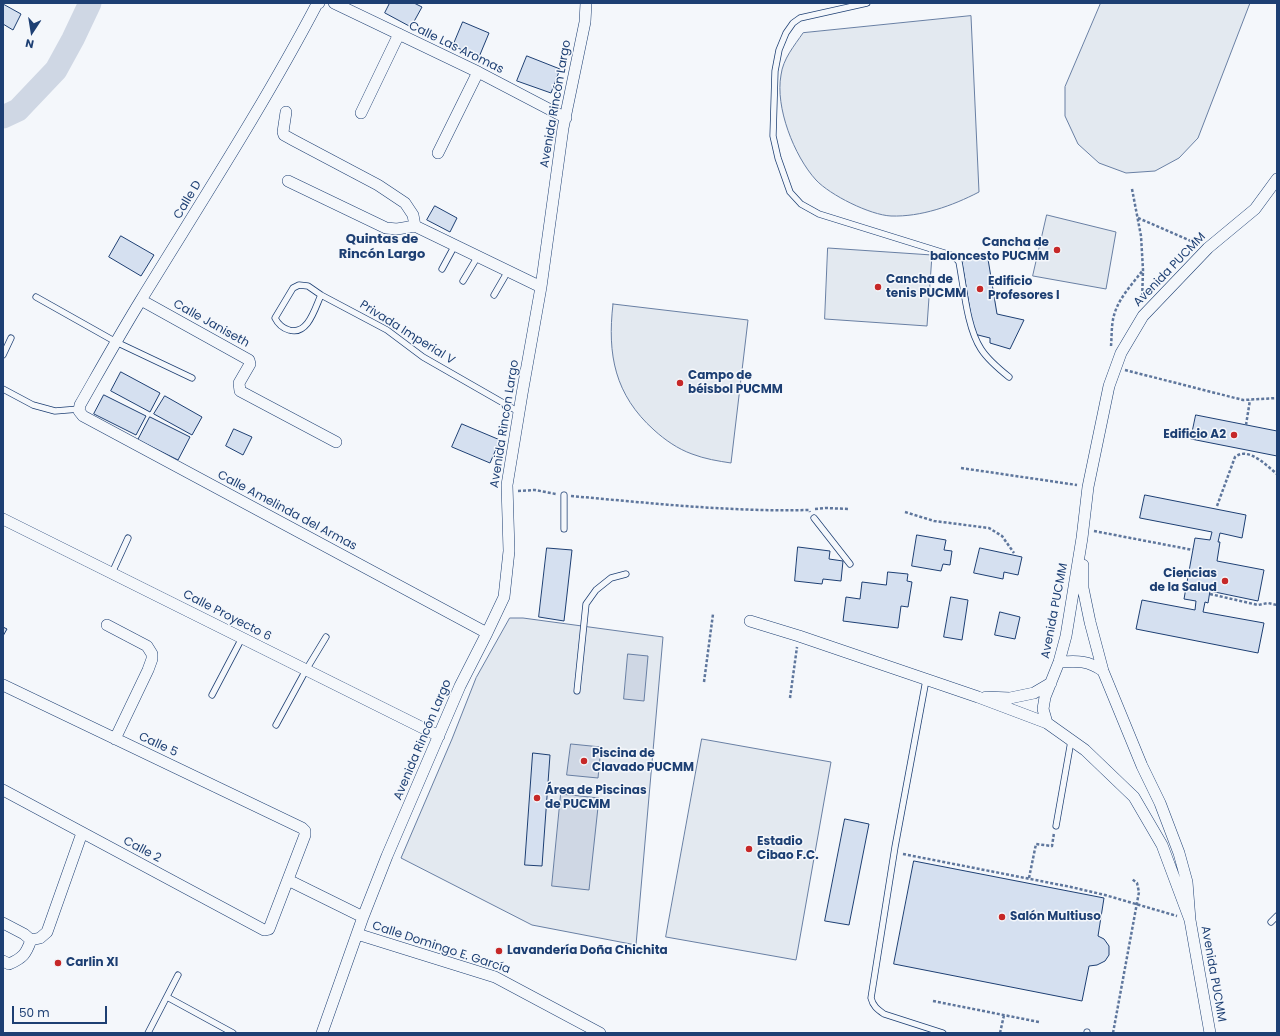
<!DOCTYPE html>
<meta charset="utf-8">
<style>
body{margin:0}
#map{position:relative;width:1280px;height:1036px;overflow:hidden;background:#f4f7fb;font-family:Poppins,sans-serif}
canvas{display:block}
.frame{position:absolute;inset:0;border:4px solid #1d3f73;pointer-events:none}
.north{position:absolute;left:12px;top:12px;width:40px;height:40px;-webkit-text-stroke:3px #f4f7fb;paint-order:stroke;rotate:192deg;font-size:11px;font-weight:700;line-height:16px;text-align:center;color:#1d3f73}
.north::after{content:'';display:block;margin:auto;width:14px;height:18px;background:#1d3f73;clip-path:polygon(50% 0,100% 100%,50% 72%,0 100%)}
.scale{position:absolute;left:12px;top:1006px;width:95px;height:18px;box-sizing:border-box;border:2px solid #1d3f73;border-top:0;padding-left:5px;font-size:12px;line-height:14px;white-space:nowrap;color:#1d3f73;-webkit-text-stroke:3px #f4f7fb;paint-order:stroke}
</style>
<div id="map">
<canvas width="1280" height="1036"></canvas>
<div class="frame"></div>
<div class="north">N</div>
<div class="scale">50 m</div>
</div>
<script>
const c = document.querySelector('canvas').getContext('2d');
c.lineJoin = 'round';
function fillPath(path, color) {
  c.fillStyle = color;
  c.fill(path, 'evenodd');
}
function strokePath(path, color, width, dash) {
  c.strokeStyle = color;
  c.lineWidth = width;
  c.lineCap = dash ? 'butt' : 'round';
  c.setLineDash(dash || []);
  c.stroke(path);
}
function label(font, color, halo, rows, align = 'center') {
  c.font = font + ' Poppins,sans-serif';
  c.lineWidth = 3;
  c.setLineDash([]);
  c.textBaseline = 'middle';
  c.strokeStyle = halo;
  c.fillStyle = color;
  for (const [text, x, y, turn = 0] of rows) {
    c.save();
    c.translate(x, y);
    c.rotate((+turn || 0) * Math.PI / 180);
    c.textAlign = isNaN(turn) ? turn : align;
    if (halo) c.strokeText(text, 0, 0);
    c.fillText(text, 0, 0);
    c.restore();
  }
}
const green = new Path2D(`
 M1101 3H1250L1198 138 1179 158 1155 171 1126 173 1099 163 1078 144 1065 116V87Z
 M971 16 979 192C952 206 921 217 891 216 870 215 830 195 816 180 794 156 775 107 781 75 783 59 794 46 803 33Z
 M1047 215 1116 232 1106 289 1033 276Z
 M828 248 932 255 927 326 825 319Z
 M613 304 748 320 731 463C718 461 705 459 692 454 678 449 665 440 654 430 615 395 607 355 613 304Z
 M510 618H523L663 637 636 945 532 925 401 858 452 739 476 678Z
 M702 739 831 762 796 960 666 937Z`);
const water = new Path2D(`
 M628 654 648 656 644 701 624 699Z
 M571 744 601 747 598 778 567 775Z
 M561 794 599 798 589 890 552 886Z`);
const river = new Path2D(`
 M3 117 18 110 56 70 73 39 90 3`);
const building = new Path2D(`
 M390 3H414L422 7 411 27 385 13Z
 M3 4 21 14 13 30 3 24Z
 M463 22 489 33 479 57 453 46Z
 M527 56 560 69 551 93 517 81Z
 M435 206 457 218 450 232 427 220Z
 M121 236 154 255 141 276 109 257Z
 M968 256 988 259 997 314 1024 320 1010 349 990 343V338L974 334 962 263Z
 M121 372 160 393 150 412 111 391Z
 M104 395 146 416 136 435 94 414Z
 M165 396 202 417 192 435 154 414Z
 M1196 415 1277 431V456L1191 439Z
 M150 417 190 437 178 460 138 440Z
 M462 424 500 440 490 463 452 447Z
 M234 429 252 437 243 455 226 446Z
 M1145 495 1246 515 1242 538 1220 533 1218 542H1220L1217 561 1264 570 1258 601 1210 591 1208 603 1205 602 1203 612 1264 623 1258 653 1136 629 1142 600 1195 610 1196 601 1184 599 1195 538 1210 540 1212 532 1140 518Z
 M917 535 946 540 944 550 952 551 950 565 943 564 941 571 912 566Z
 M798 547 830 551 829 559 843 561 841 581 823 579 822 584 795 581Z
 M547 548 572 550 564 621 539 617Z
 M980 548 1022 557 1018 575 1004 572 1003 579 974 573Z
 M888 572 908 574 907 581 912 582 908 607 901 606 898 628 843 621 846 597 860 599 862 582 886 585Z
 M951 597 968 600 962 640 944 637Z
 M1000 612 1020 617 1015 639 995 635Z
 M3 627 7 629 3 636Z
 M533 753 550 755 542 866 525 865Z
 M845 819 869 824 849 925 825 921Z
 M914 861 1104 898 1098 936 1104 939 1109 946V955L1105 961 1097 965 1089 966 1082 1001 894 964Z`);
const path = new Path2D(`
 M1132 189 1141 236 1143 270 1142 302
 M1138 218 1198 244
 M1111 346C1112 335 1111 323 1115 312 1120 297 1133 283 1143 270
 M1125 370 1243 400 1277 398
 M1246 425 1250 400
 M961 468 1077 485
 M518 491 535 490 556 494
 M571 496C650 503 730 512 809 510L810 512
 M1217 506 1235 457C1248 446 1267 466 1277 474
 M815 509 826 508 849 509
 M905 512 934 521 989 528 1002 536 1014 553
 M1094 531 1193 550
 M1210 594 1258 605 1268 603 1277 605
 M704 682 713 614
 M790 698 797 647
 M903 854 1071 887 1105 895 1177 916
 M1029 878 1036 844 1052 846 1054 833
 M933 1001 1039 1022
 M1000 1033 1004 1015
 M1113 1033 1139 892 1137 883 1132 879`);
const service = new Path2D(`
 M867 3 800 18 793 23 786 33 779 50 775 71 773 136 778 158 790 192 801 204 819 214 954 256 959 262C964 288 967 328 981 349 988 360 999 369 1009 377
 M442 269 455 245
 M463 281 478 256
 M321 295C315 308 308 336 289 330 282 328 278 324 275 318L293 288 299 285 308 286 321 295 387 330 423 357 519 412
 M494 295 508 271
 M36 297 116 342 192 378
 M3 355 11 338
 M3 389 33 405 55 411 79 409
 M564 495V529
 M814 518 850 564
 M112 573 128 538
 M926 680 895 847 871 998C873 1006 877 1009 884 1014L943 1033
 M577 691 586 604 596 590 611 578 626 574
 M212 695 242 638
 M276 725 306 670 326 637
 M1056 826 1071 741
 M1271 922 1277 916
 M167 997 233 1033
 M148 1033 178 975
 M1087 1033V1032`);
const minor = new Path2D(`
 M319 3 317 4C264 105 201 202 141 300 120 334 100 370 80 405L79 411 83 416 487 633
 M334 3 478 72 566 118
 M286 112 283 132 284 135 293 140 378 185 405 203 413 215 415 226
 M361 113 399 34
 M438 153 478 72
 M288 181 386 228 397 229 415 226 541 287
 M141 300 249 360 250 364 239 383 240 391 336 442
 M3 519 439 736
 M1083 565V588L1090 622 1103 671 1142 766 1160 803 1179 853 1187 882 1190 920 1210 1033
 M750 621 799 636 978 697 1047 723 1085 750 1134 797 1162 845 1190 920
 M107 625 147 646 152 654V659L148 670 115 739
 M1059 662C1077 661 1088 660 1103 671
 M3 685 302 828 305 831V835L269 929 264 930 3 790
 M986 697 1010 698 1034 693 1051 683
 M1047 723 1043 709 1045 697 1059 662 1066 636 1082 538 1088 487 1109 386 1121 353 1143 316 1208 248 1255 209 1277 179
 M288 880 363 917
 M3 923 24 934 31 940
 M357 934 495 977 600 1033
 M31 940 40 938 47 932 82 833
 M3 961 9 964C23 958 26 954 31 940
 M322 1033 363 917 387 856 460 686 487 633 504 597 509 551 507 485 522 394 541 287 563 128 585 22 586 3`);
const markers = [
 [1057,250,4,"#c62828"],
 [878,287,4,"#c62828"],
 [980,289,4,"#c62828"],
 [680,383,4,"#c62828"],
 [1234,435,4,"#c62828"],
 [1225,581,4,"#c62828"],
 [584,761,4,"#c62828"],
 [537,798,4,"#c62828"],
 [749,849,4,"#c62828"],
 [1002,917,4,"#c62828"],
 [499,951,4,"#c62828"],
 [58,963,4,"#c62828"]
];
const streetNames = [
 ["Calle Las Aromas",456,48,26],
 ["Avenida Rincón Largo",556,104,-80],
 ["Calle D",188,200,-59],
 ["Avenida PUCMM",1170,270,-46],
 ["Calle Janiseth",211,324,29],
 ["Privada Imperial V",407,333,32],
 ["Avenida Rincón Largo",505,424,-81],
 ["Calle Amelinda del Armas",287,511,28],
 ["Avenida PUCMM",1055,611,-79],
 ["Calle Proyecto 6",227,616,27],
 ["Avenida Rincón Largo",423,740,-67],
 ["Calle 5",158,745,25],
 ["Calle 2",142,850,28],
 ["Calle Domingo E. García",441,948,18],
 ["Avenida PUCMM",1213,974,80]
];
const poiNames = [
 ["Cancha de",1049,243,"right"],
 ["baloncesto PUCMM",1049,257,"right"],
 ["Cancha de",886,280],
 ["tenis PUCMM",886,294],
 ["Edificio",988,282],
 ["Profesores I",988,296],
 ["Campo de",688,376],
 ["béisbol PUCMM",688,390],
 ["Edificio A2",1226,435,"right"],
 ["Ciencias",1217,574,"right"],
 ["de la Salud",1217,588,"right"],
 ["Piscina de",592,754],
 ["Clavado PUCMM",592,768],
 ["Área de Piscinas",545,791],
 ["de PUCMM",545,805],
 ["Estadio",757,842],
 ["Cibao F.C.",757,856],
 ["Salón Multiuso",1010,917],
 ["Lavandería Doña Chichita",507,951],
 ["Carlin XI",66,963]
];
const neighbourhoodNames = [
 ["Quintas de",382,240],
 ["Rincón Largo",382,255]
];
fillPath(green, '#e3e9f0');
strokePath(green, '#687fa3', 1);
fillPath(water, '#cfd7e4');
strokePath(water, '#687fa3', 1);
strokePath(river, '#cfd7e4', 23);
fillPath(building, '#d5e0f0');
strokePath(building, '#1d3f73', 1);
strokePath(service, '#1d3f73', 7);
strokePath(minor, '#1d3f73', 12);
strokePath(path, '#5e769c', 2.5, [3, 2]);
strokePath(service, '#f4f7fb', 5.5);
strokePath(minor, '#f4f7fb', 11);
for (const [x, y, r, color] of markers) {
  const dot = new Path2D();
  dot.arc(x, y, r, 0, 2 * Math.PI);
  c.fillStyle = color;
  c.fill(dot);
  strokePath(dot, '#f4f7fb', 1.5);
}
label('12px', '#1d3f73', '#f4f7fb', streetNames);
label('bold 12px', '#1d3f73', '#f4f7fb', poiNames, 'left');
label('bold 13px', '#1d3f73', '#f4f7fb', neighbourhoodNames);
</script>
